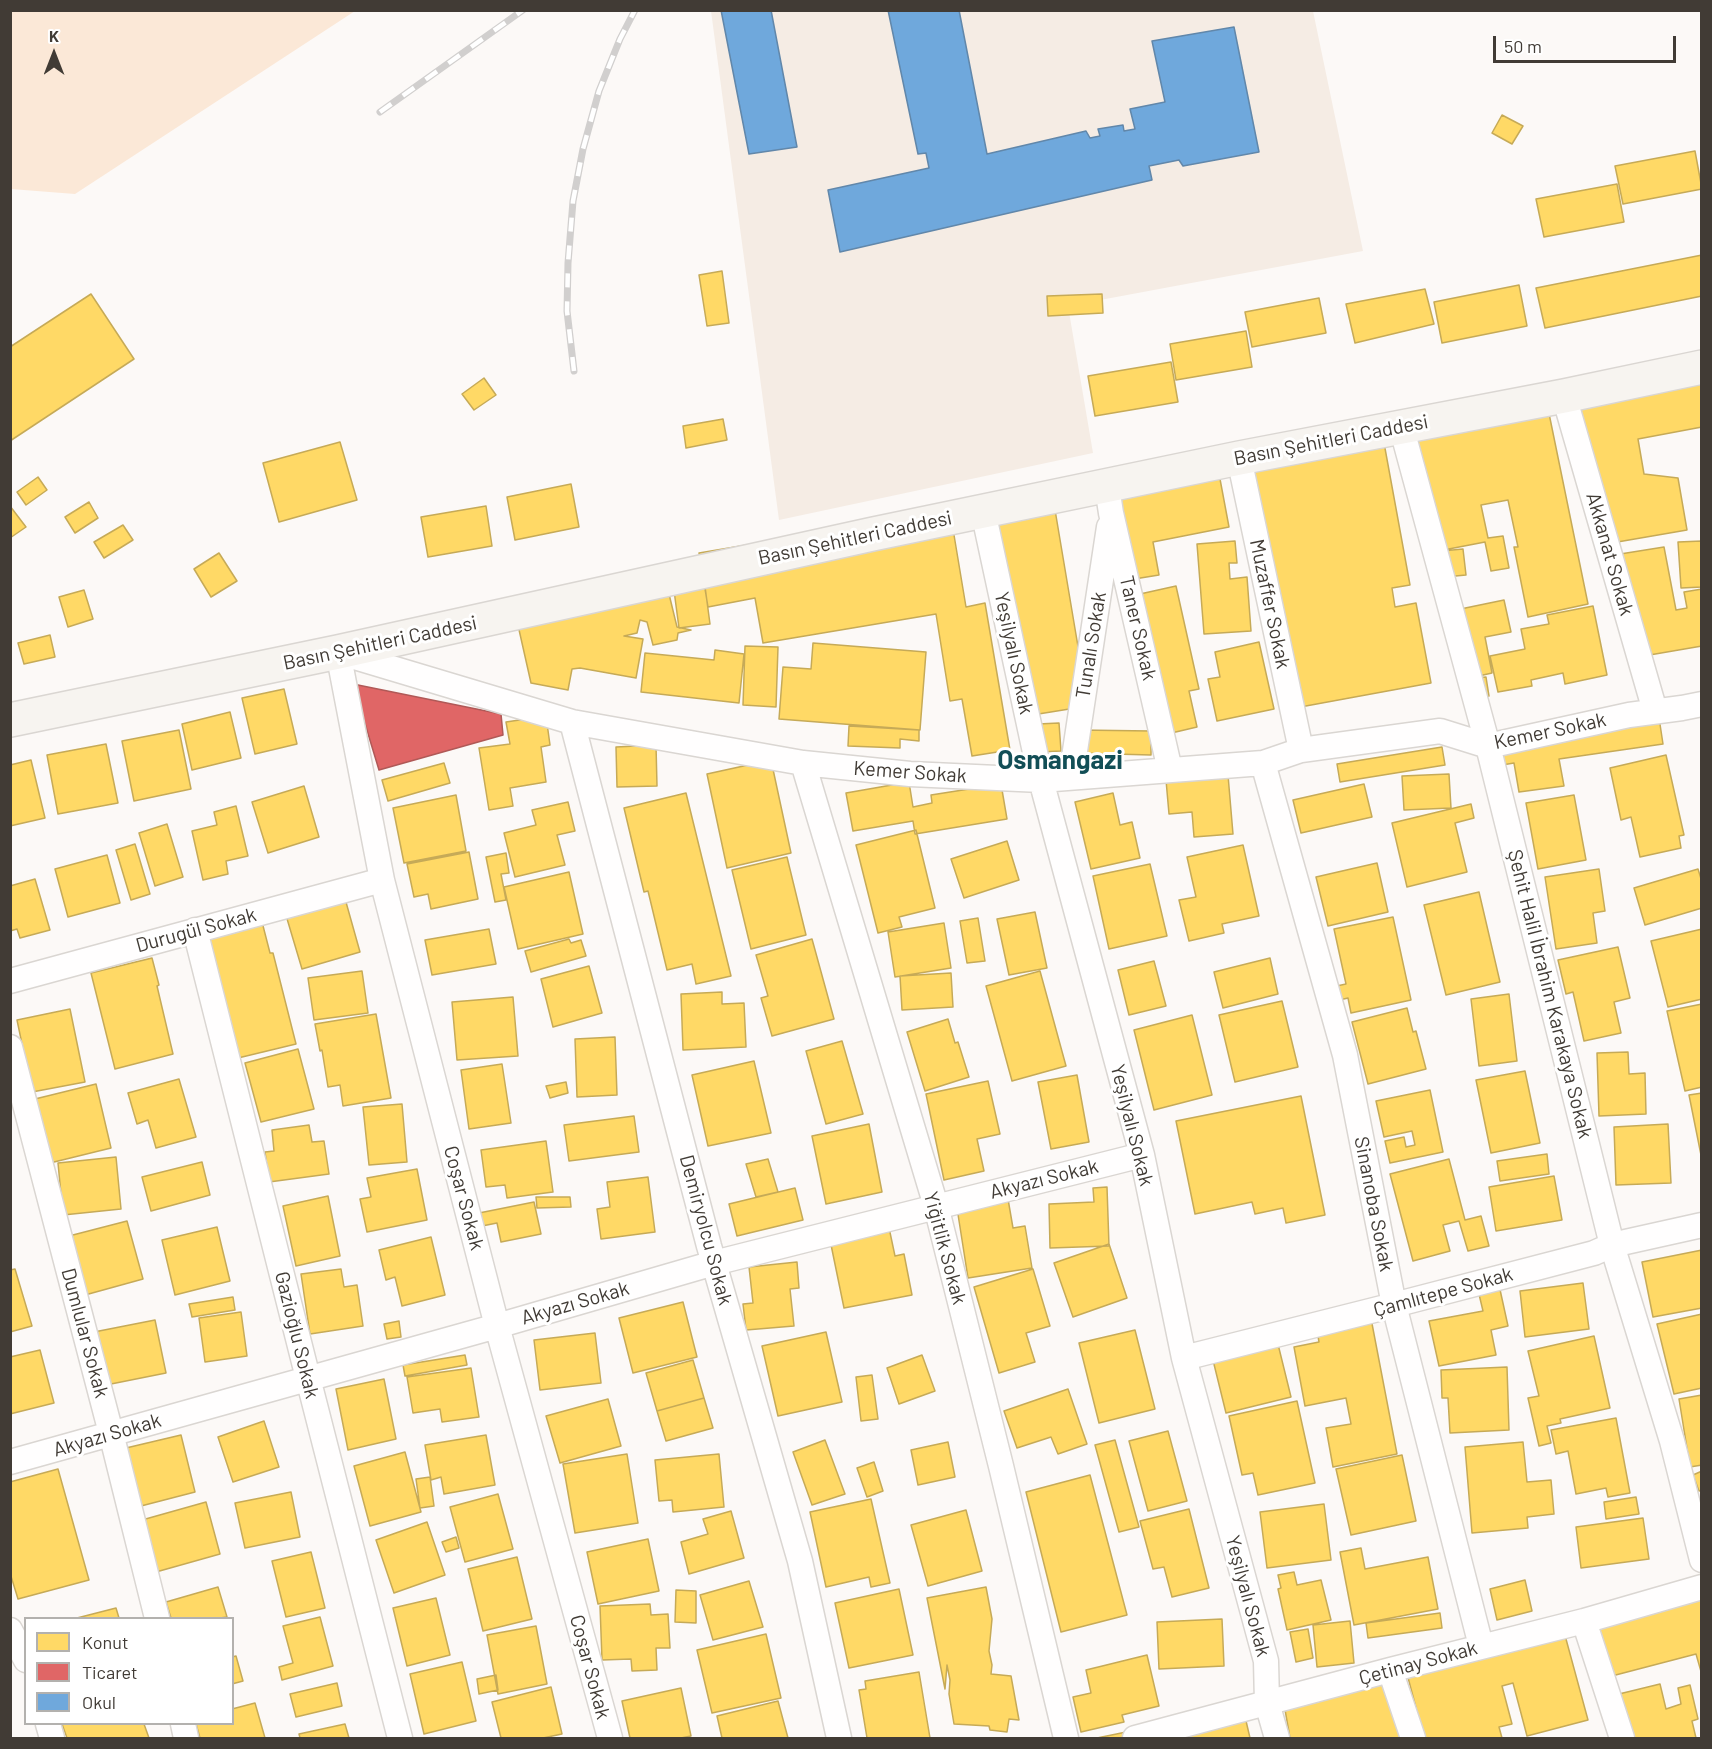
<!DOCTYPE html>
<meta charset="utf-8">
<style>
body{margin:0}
#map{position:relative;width:1712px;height:1749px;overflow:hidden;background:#fcf9f7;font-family:Barlow,sans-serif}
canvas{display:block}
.frame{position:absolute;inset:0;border:12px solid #413b35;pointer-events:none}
.legend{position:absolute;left:24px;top:1617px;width:210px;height:108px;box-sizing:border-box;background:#fff;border:2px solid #b3b1ae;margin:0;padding:8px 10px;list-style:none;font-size:18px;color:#413b35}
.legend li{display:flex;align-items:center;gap:12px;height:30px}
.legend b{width:30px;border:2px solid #b3b1ae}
.north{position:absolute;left:24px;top:24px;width:60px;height:60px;-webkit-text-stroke:4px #fff;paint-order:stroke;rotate:0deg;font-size:16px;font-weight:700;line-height:24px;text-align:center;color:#413b35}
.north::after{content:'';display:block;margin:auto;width:21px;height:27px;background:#413b35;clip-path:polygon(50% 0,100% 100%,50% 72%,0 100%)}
.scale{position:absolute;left:1493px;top:36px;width:183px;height:27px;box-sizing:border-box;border:3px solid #413b35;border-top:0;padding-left:8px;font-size:18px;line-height:21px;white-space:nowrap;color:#413b35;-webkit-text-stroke:4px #fff;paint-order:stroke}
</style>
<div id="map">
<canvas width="1712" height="1749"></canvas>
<div class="frame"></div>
<ul class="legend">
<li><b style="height:16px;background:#ffd966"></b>Konut</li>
<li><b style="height:16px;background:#e06666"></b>Ticaret</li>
<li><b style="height:16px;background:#6fa8dc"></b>Okul</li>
</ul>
<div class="north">K</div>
<div class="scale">50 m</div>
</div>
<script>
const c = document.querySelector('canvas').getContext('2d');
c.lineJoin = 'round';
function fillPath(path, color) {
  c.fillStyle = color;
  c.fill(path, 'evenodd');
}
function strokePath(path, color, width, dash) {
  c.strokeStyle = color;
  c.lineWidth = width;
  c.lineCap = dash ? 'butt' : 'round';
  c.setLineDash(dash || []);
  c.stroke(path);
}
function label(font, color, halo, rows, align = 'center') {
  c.font = font + ' Barlow,sans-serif';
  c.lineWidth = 6;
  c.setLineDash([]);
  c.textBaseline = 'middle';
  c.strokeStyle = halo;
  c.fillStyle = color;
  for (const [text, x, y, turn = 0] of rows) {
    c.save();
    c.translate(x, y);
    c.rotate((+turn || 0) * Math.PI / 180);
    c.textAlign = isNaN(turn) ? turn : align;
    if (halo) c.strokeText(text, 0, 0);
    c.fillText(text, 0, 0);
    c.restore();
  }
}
const built = new Path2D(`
 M711 11H1313L1363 251 1068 306 1093 453 779 520Z`);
const green = new Path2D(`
 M10 11 11 10 355 11 75 194 11 189Z`);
const homes = new Path2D(`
 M1502 115 1523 126 1512 144 1492 133Z
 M1695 151 1702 189 1623 204 1615 166Z
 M1617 184 1624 222 1544 237 1536 199Z
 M1702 255V296L1545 328 1536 288Z
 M722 271 729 323 707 326 699 275Z
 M1519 285 1527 326 1442 343 1434 302Z
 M1425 289 1434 324 1355 343 1346 304Z
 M91 294 134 359 10 441V347Z
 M1102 294 1103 313 1048 316 1047 296Z
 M1319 298 1326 333 1252 347 1245 312Z
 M1246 331 1252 367 1176 380 1170 344Z
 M1702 358V427L1638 439 1644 474 1678 478 1687 530 1600 545 1571 381Z
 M1171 362 1178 402 1095 416 1088 376Z
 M484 378 496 395 474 410 462 394Z
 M1544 389 1588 604 1528 617 1514 547H1518L1508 500 1481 505 1488 538 1503 536 1509 568 1491 571 1485 542 1428 553 1401 418Z
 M723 419 727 440 686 448 683 426Z
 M1380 421 1410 585 1392 588 1395 607 1416 603 1431 683 1284 710 1235 448Z
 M340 442 357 500 279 522 263 463Z
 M1102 475 1220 479 1229 527 1153 542 1159 575 1122 581Z
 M38 477 47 490 26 505 17 492Z
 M571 484 579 527 515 540 507 497Z
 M1051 486 1088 706 1026 716 989 496Z
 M89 502 98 518 75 533 65 517Z
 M10 506 26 527 10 538Z
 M486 506 492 546 428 557 421 517Z
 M950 511 966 607 985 603 1010 750 972 756 962 699 950 701 936 614 763 643 755 598 708 607 699 553Z
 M123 525 133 540 104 558 94 542Z
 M1235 541 1237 563H1229L1230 579 1247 577 1251 631 1204 634 1197 544Z
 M1702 541V587L1681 588 1678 542Z
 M1664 547 1676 610 1687 608 1684 592 1702 589V646L1632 658 1614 555Z
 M1463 549 1466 575 1434 578 1431 552Z
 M219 553 237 581 211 597 194 569Z
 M704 579 710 624 679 628 673 583Z
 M1176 586 1199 689 1189 691 1197 727 1163 735 1131 596Z
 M84 590 93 619 68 627 59 597Z
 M669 594 677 627 691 630 678 633 677 640 653 645 647 622 640 620 637 633 624 636 643 639 636 678 580 668 572 669 568 690 531 683 513 603Z
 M1504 600 1511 632 1485 637 1492 673 1461 680 1446 612Z
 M1593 606 1607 675 1565 684 1563 673 1531 680 1532 686 1498 692 1490 656 1525 649 1521 629 1549 624 1547 615Z
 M50 635 55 657 24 664 18 643Z
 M1259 642 1274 709 1217 721 1208 679 1220 677 1215 652Z
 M813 643 926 652 920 730 779 719 783 667 811 669Z
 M745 646 778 647 776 707 743 705Z
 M715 650 744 654 739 703 641 692 645 653 714 660Z
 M1486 677 1489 696 1468 699 1466 679Z
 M284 689 297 744 255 754 242 698Z
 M1658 711 1663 744 1559 759 1564 786 1519 792 1514 763 1496 766 1491 736Z
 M230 712 241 758 192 770 182 724Z
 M546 716 550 745 541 747 546 782 510 788 513 806 489 810 479 748 510 744 506 722Z
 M1059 723 1061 751 1040 752 1038 724Z
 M849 726 919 730V741L900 739V748L848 746Z
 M179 730 191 789 134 801 122 741Z
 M1079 730 1151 731V755L1078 753Z
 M106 744 118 803 58 814 47 755Z
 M656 745 657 786 617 787 616 747Z
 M1442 747 1445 765 1340 782 1337 764Z
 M1666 755 1684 835 1679 836 1681 848 1640 857 1631 817 1621 820 1610 768Z
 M31 760 45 818 10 826V765Z
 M771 760 791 853 727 868 707 774Z
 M444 763 450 783 388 801 382 780Z
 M1449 774 1451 808 1404 810 1402 776Z
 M1228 775 1233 834 1194 837 1192 812 1169 814 1166 780Z
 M909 782 913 807 932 803 931 795 1001 784 1007 819 915 834 913 821 853 831 846 793Z
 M1364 784 1372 817 1301 833 1293 800Z
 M304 786 319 837 268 853 252 802Z
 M686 793 731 976 696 984 692 964 667 970 648 891 644 892 624 808Z
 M1113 793 1120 825 1132 822 1140 858 1091 869 1075 802Z
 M456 795 466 851 404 863 393 808Z
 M1574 795 1586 860 1538 869 1526 803Z
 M568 802 575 831 557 835 565 865 515 877 504 833 536 825 532 810Z
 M1471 804 1474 818 1455 823 1467 872 1407 887 1392 823Z
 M236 806 248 856 226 861 228 874 203 880 192 831 217 825 214 812Z
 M167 824 183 877 155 886 139 833Z
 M916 830 935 908 899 917 902 927 878 933 856 845Z
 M1007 841 1019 880 964 898 951 859Z
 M135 844 150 894 131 900 116 850Z
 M1243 845 1259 916 1222 924 1224 933 1189 941 1179 900 1196 897 1187 857Z
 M469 852 478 899 431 909 428 894 414 897 407 864Z
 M506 853 509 873 501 874 506 900 495 902 486 857Z
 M107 855 120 903 68 917 55 869Z
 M787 857 806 935 751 949 732 870Z
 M1377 863 1388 912 1328 926 1316 877Z
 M1150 864 1167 936 1109 949 1093 876Z
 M1599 869 1605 911 1593 913 1597 943 1556 949 1545 877Z
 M1698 869 1702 882V908L1645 925 1634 888Z
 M569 872 583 934 518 949 504 887Z
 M35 879 50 930 20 938 17 929 10 931V886Z
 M1479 892 1500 982 1446 995 1424 905Z
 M344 895 360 952 302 969 285 912Z
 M1035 912 1047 968 1009 975 997 919Z
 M1393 917 1411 1000 1351 1013 1348 998 1335 1001 1332 987 1346 984 1334 929Z
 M261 918 270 953H273L296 1044 238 1058 204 932Z
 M978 918 985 961 967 963 960 921Z
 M944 923 951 968 895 977 888 932Z
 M489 929 496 964 432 975 425 940Z
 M1702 929V999L1668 1007 1651 941Z
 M569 939 571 943 581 940 586 956 531 972 525 951Z
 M812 939 834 1019 772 1036 761 998 768 996 756 955Z
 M1618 947 1630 998 1614 1002 1621 1033 1584 1041 1573 992 1566 994 1558 960Z
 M152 958 159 985 157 986 173 1054 115 1069 91 973Z
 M1270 958 1278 994 1223 1008 1214 972Z
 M1154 961 1166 1006 1129 1015 1118 970Z
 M589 966 602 1013 553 1027 541 979Z
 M362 971 368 1013 314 1020 308 978Z
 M1040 971 1066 1066 1012 1081 986 986Z
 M951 973 953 1007 902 1010 900 976Z
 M722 992V1004L744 1003 746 1047 683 1050 681 994Z
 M1509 994 1517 1061 1479 1066 1471 999Z
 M513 997 518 1056 457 1060 452 1002Z
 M1282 1001 1298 1067 1235 1082 1219 1015Z
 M1702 1004V1087L1685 1091 1667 1011Z
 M1407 1008 1413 1032 1416 1031 1426 1069 1368 1084 1352 1022Z
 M70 1009 85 1082 32 1092 17 1020Z
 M376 1014 391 1098 343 1106 340 1085 328 1087 322 1050 320 1051 315 1024Z
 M1192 1015 1212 1095 1154 1110 1134 1030Z
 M948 1019 955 1043 958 1042 969 1077 925 1091 907 1032Z
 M615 1037 617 1095 577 1097 575 1039Z
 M842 1041 863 1114 826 1124 806 1051Z
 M298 1049 314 1109 261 1122 245 1063Z
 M1628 1052 1629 1074 1645 1073 1646 1114 1599 1116 1597 1053Z
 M754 1061 771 1133 708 1146 692 1075Z
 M502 1064 511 1123 469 1129 461 1070Z
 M1525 1071 1540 1143 1491 1153 1476 1080Z
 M1077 1075 1089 1142 1051 1149 1038 1082Z
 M179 1079 196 1137 156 1148 148 1120 137 1124 128 1093Z
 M988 1081 1000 1134 977 1139 984 1171 944 1180 926 1094Z
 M566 1082 568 1093 550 1098 546 1086Z
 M96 1084 111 1148 50 1163 35 1099Z
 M1430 1090 1443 1152 1390 1163 1385 1141 1404 1137 1406 1147 1415 1145 1412 1131 1384 1137 1376 1101Z
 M1702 1093V1160L1689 1095Z
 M1301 1096 1325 1215 1286 1223 1283 1208 1255 1214 1252 1202 1195 1214 1176 1121Z
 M402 1104 407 1162 369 1165 363 1107Z
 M634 1116 639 1152 569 1161 564 1125Z
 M869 1124 882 1192 826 1204 812 1136Z
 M1668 1124 1671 1183 1616 1185 1614 1127Z
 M309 1125 312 1142 324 1141 329 1174 269 1182 265 1152 274 1151 272 1130Z
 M546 1141 553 1192 507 1198 505 1185 486 1187 481 1150Z
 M1547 1154 1549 1174 1500 1181 1497 1161Z
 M116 1157 121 1209 63 1215 58 1163Z
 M768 1159 778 1192 756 1197 746 1164Z
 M1449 1159 1465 1220 1481 1216 1489 1246 1468 1251 1459 1221 1443 1225 1450 1251 1413 1261 1390 1174Z
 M202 1162 210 1195 151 1211 142 1177Z
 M417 1169 427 1220 367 1232 360 1199 371 1197 367 1178Z
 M1554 1176 1562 1220 1496 1231 1489 1187Z
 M648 1177 655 1232 601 1239 597 1209 610 1207 607 1182Z
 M1107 1187 1109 1246 1050 1248 1049 1204 1094 1202 1093 1188Z
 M795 1188 803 1220 737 1236 729 1204Z
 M328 1196 340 1256 296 1266 283 1206Z
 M536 1197H570L571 1207 537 1208Z
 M1008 1199 1013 1228 1025 1226 1032 1268 968 1278 957 1208Z
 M534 1202 541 1234 501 1242 497 1223 482 1226 479 1213Z
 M127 1221 143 1279 85 1295 69 1236Z
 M888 1223 895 1256 904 1254 912 1295 844 1308 829 1235Z
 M217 1227 230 1281 175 1295 162 1240Z
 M431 1237 445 1295 402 1306 395 1277 386 1280 379 1250Z
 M1109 1244 1127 1298 1073 1317 1054 1263Z
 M1702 1250V1308L1653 1317 1642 1262Z
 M797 1262 799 1288 790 1289 794 1326 746 1330 743 1304 753 1303 749 1267Z
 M15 1269 32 1326 10 1332V1270Z
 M341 1269 344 1287 357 1285 363 1326 310 1334 301 1274Z
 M1033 1269 1050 1326 1026 1333 1035 1362 999 1373 974 1287Z
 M1583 1283 1589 1329 1525 1337 1520 1291Z
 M1499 1285 1508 1326 1491 1330 1496 1355 1439 1366 1429 1321 1483 1311 1478 1290Z
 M233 1297 235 1310 192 1317 189 1304Z
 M683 1302 697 1357 633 1373 619 1318Z
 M1369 1308 1397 1454 1333 1467 1326 1428 1351 1424 1346 1398 1305 1406 1294 1347 1319 1342 1315 1319Z
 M241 1312 247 1356 205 1362 199 1318Z
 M1702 1314V1388L1674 1394 1657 1324Z
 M155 1320 166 1373 106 1385 94 1332Z
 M399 1321 401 1337 387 1339 384 1324Z
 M1135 1330 1155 1409 1099 1423 1079 1343Z
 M826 1332 842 1402 778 1416 762 1346Z
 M1275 1332 1291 1397 1226 1413 1210 1348Z
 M595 1333 601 1383 540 1390 534 1340Z
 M1594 1336 1610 1408 1560 1419 1561 1423 1547 1426 1551 1443 1539 1446 1528 1398 1539 1396 1528 1351Z
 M40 1350 54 1403 10 1414V1357Z
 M465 1355 467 1365 405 1376 403 1365Z
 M922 1355 935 1391 899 1404 887 1368Z
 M693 1360 704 1398 657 1411 646 1373Z
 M1507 1367 1509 1430 1450 1433 1448 1398H1442L1441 1370Z
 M471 1368 479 1417 442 1422 440 1409 413 1413 407 1377Z
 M872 1375 878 1419 861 1421 856 1377Z
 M384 1379 396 1439 348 1450 336 1389Z
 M1068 1389 1087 1444 1058 1454 1051 1437 1017 1448 1004 1411Z
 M1702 1395V1465L1690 1467 1679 1399Z
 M704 1398 713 1428 666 1441 657 1411Z
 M608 1399 621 1446 560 1463 546 1416Z
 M1297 1401 1315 1483 1258 1495 1253 1473 1242 1475 1229 1416Z
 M1616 1418 1630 1493 1608 1497 1606 1488 1576 1494 1568 1451 1556 1454 1551 1430Z
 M264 1421 279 1467 233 1482 218 1437Z
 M1168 1431 1187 1501 1148 1511 1129 1441Z
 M181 1435 195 1492 141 1506 126 1448Z
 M486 1435 495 1485 444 1494 441 1477 431 1480 425 1445Z
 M825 1440 845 1494 812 1505 793 1452Z
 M1115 1440 1139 1527 1119 1532 1095 1445Z
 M948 1442 955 1477 918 1485 911 1450Z
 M1523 1442 1527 1482 1551 1480 1554 1514 1527 1517 1528 1528 1472 1533 1465 1447Z
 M405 1452 421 1512 370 1526 354 1466Z
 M627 1454 638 1523 575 1533 563 1464Z
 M719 1454 724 1507 673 1512 672 1500 659 1501 655 1460Z
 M1402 1455 1416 1521 1351 1535 1336 1469Z
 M874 1462 883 1491 867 1497 857 1468Z
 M58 1469 89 1580 18 1599 10 1573V1482Z
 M1702 1471V1490L1699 1491 1693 1475Z
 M1090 1475 1127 1615 1061 1632 1026 1492Z
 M430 1477 434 1506 420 1508 416 1479Z
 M291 1492 300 1537 245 1548 235 1503Z
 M498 1494 513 1549 465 1562 450 1507Z
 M1636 1497 1639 1514 1606 1519 1604 1502Z
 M871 1499 890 1583 871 1587 869 1577 826 1587 810 1512Z
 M206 1502 220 1554 156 1572 142 1520Z
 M1324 1504 1331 1560 1267 1568 1260 1512Z
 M1189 1509 1209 1588 1172 1597 1164 1567 1153 1569 1140 1521Z
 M966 1510 982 1571 928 1586 911 1525Z
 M731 1511 744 1558 689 1574 681 1542 708 1534 703 1519Z
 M1643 1518 1649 1559 1581 1568 1576 1527Z
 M427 1522 445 1575 394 1593 376 1540Z
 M456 1537 459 1548 446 1552 442 1542Z
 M648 1539 659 1591 598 1604 587 1552Z
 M1361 1548 1365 1569 1428 1557 1438 1609 1354 1625 1340 1552Z
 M311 1552 325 1608 286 1617 272 1561Z
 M517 1557 532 1619 483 1631 468 1569Z
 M1294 1572 1297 1585 1321 1580 1331 1620 1287 1630 1278 1589 1281 1588 1278 1575Z
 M1525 1580 1532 1611 1497 1620 1490 1589Z
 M749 1581 763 1627 713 1640 700 1595Z
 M1702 1585V1675L1696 1654 1608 1677 1591 1614Z
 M218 1587 227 1617 220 1618H171L166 1602Z
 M986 1587 992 1619 989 1651 992 1665 991 1674 1011 1676 1019 1720 1009 1719 1007 1732 990 1730 989 1726 954 1724 949 1694 950 1680 947 1665 945 1689 927 1598Z
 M899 1589 913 1655 849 1668 835 1603Z
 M676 1590 696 1591V1623L675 1622Z
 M436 1598 450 1655 407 1666 393 1608Z
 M650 1604 651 1615 668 1614 670 1648H656L657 1670 632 1671 631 1659 602 1660 600 1606Z
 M116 1608 119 1618H77Z
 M1440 1613 1442 1628 1368 1638 1366 1623Z
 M320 1617 333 1666 282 1680 279 1667 293 1663 283 1626Z
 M1222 1619 1224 1666 1159 1669 1157 1622Z
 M1350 1621 1354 1663 1317 1667 1313 1625Z
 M536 1626 547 1684 498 1694 487 1635Z
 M1563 1628 1588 1720 1527 1736 1513 1683 1502 1686 1512 1724 1499 1727 1502 1738H1424L1406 1670Z
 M1308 1629 1313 1658 1296 1662 1290 1632Z
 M766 1634 781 1698 712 1713 697 1650Z
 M1147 1655 1159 1706 1122 1715 1124 1722 1081 1732 1073 1697 1091 1693 1086 1670Z
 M236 1656 243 1681 232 1684V1657Z
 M462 1662 476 1721 424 1734 410 1674Z
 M1399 1666 1412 1738H1290L1284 1704Z
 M919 1672 930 1738H867L859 1690 866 1689 865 1681Z
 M496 1675 498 1690 479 1694 477 1679Z
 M337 1683 342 1706 296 1717 290 1694Z
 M1660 1684 1666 1709 1681 1704 1678 1688 1690 1685 1698 1719 1692 1721 1696 1738H1629L1619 1694Z
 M551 1687 562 1734 543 1738H501L492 1702Z
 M681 1688 691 1736 681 1738H630L622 1701Z
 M778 1701 788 1738H722L717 1716Z
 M255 1703 265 1738H200L196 1724H232V1709Z
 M1243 1708 1250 1738H1097Z
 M62 1724H144L149 1738H67Z
 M345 1724 349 1738H300L299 1734Z`);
const shops = new Path2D(`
 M353 684 501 714 503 735 379 770Z`);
const schools = new Path2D(`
 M721 10H771L797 147 749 154Z
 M888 10H959L987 154 1086 131 1090 138 1100 136 1098 129 1123 125 1124 131 1135 129 1130 109 1165 102 1152 41 1234 27 1259 152 1183 166 1179 160 1149 166 1152 180 840 252 828 190 929 168 926 153 918 154Z`);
const minor = new Path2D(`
 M1564 396 1655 711
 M1401 426 1488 746 1612 1245 1672 1441 1702 1560
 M1239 458 1301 750
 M1107 487 1111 513 1170 770
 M983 511 1041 780 1142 1155 1184 1358 1266 1661 1267 1703 1277 1738
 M572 722 709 1246 800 1561 839 1738
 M803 763 936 1206 1001 1466 1066 1738
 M1263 763 1345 1055 1394 1305 1481 1646
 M1071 777 1109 527
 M195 930 308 1378 400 1738
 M10 981 382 880
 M10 1047 111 1433 157 1618
 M1184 1358 1394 1305 1594 1253 1612 1245 1702 1225
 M10 1462 497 1326 714 1263 1142 1155
 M1584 1621 1622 1738
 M10 1630 26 1660
 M1390 1670 1413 1738
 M48 1724 52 1738
 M183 1724 186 1738
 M610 1738 497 1326 382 880 338 652 572 722 803 763 910 774 1041 780 1263 763 1301 750 1440 731 1488 746 1629 715 1682 708 1702 704
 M1135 1738 1390 1670 1584 1621 1702 1587`);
const secondary = new Path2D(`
 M10 720 338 652 873 534 1239 458 1564 396 1702 367`);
const rail = new Path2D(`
 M380 112 523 10
 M574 371 567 311 568 263 573 201 583 149 599 91 620 39 635 10`);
const streetNames = [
 ["Basın Şehitleri Caddesi",1331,440,-11],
 ["Basın Şehitleri Caddesi",855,538,-12],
 ["Akkanat Sokak",1610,554,74],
 ["Muzaffer Sokak",1270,604,78],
 ["Taner Sokak",1138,628,77],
 ["Basın Şehitleri Caddesi",380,643,-12],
 ["Tunalı Sokak",1091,645,-81],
 ["Yeşilyalı Sokak",1014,653,78],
 ["Kemer Sokak",1550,731,-12],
 ["Kemer Sokak",910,772,4],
 ["Durugül Sokak",196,930,-15],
 ["Şehit Halil İbrahim Karakaya Sokak",1550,994,76],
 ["Yeşilyalı Sokak",1132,1125,76],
 ["Akyazı Sokak",1044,1179,-14],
 ["Coşar Sokak",464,1198,75],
 ["Sinanoba Sokak",1374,1204,79],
 ["Demiryolcu Sokak",706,1230,75],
 ["Yiğitlik Sokak",945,1248,75],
 ["Çamlıtepe Sokak",1443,1292,-15],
 ["Akyazı Sokak",575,1303,-16],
 ["Dumlular Sokak",85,1333,75],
 ["Gazioğlu Sokak",297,1335,76],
 ["Akyazı Sokak",107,1435,-16],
 ["Yeşilyalı Sokak",1248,1596,75],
 ["Çetinay Sokak",1418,1663,-15],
 ["Coşar Sokak",590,1667,75]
];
const districtNames = [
 ["Osmangazi",1060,760]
];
fillPath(built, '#f5ece4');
fillPath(green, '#fbe8d7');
fillPath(homes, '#ffd966');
strokePath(homes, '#c6aa57', 1.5);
fillPath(shops, '#e06666');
strokePath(shops, '#b05957', 1.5);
fillPath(schools, '#6fa8dc');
strokePath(schools, '#6187aa', 1.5);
strokePath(minor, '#dad6d2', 27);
strokePath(secondary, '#dad6d2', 36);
strokePath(minor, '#fffefe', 24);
strokePath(secondary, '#f7f4f0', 33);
strokePath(rail, '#d1cfce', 7);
strokePath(rail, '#fff', 4.5, [14]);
label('20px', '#413b35', '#fff', streetNames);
label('bold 26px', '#124e56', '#fff', districtNames);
</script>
